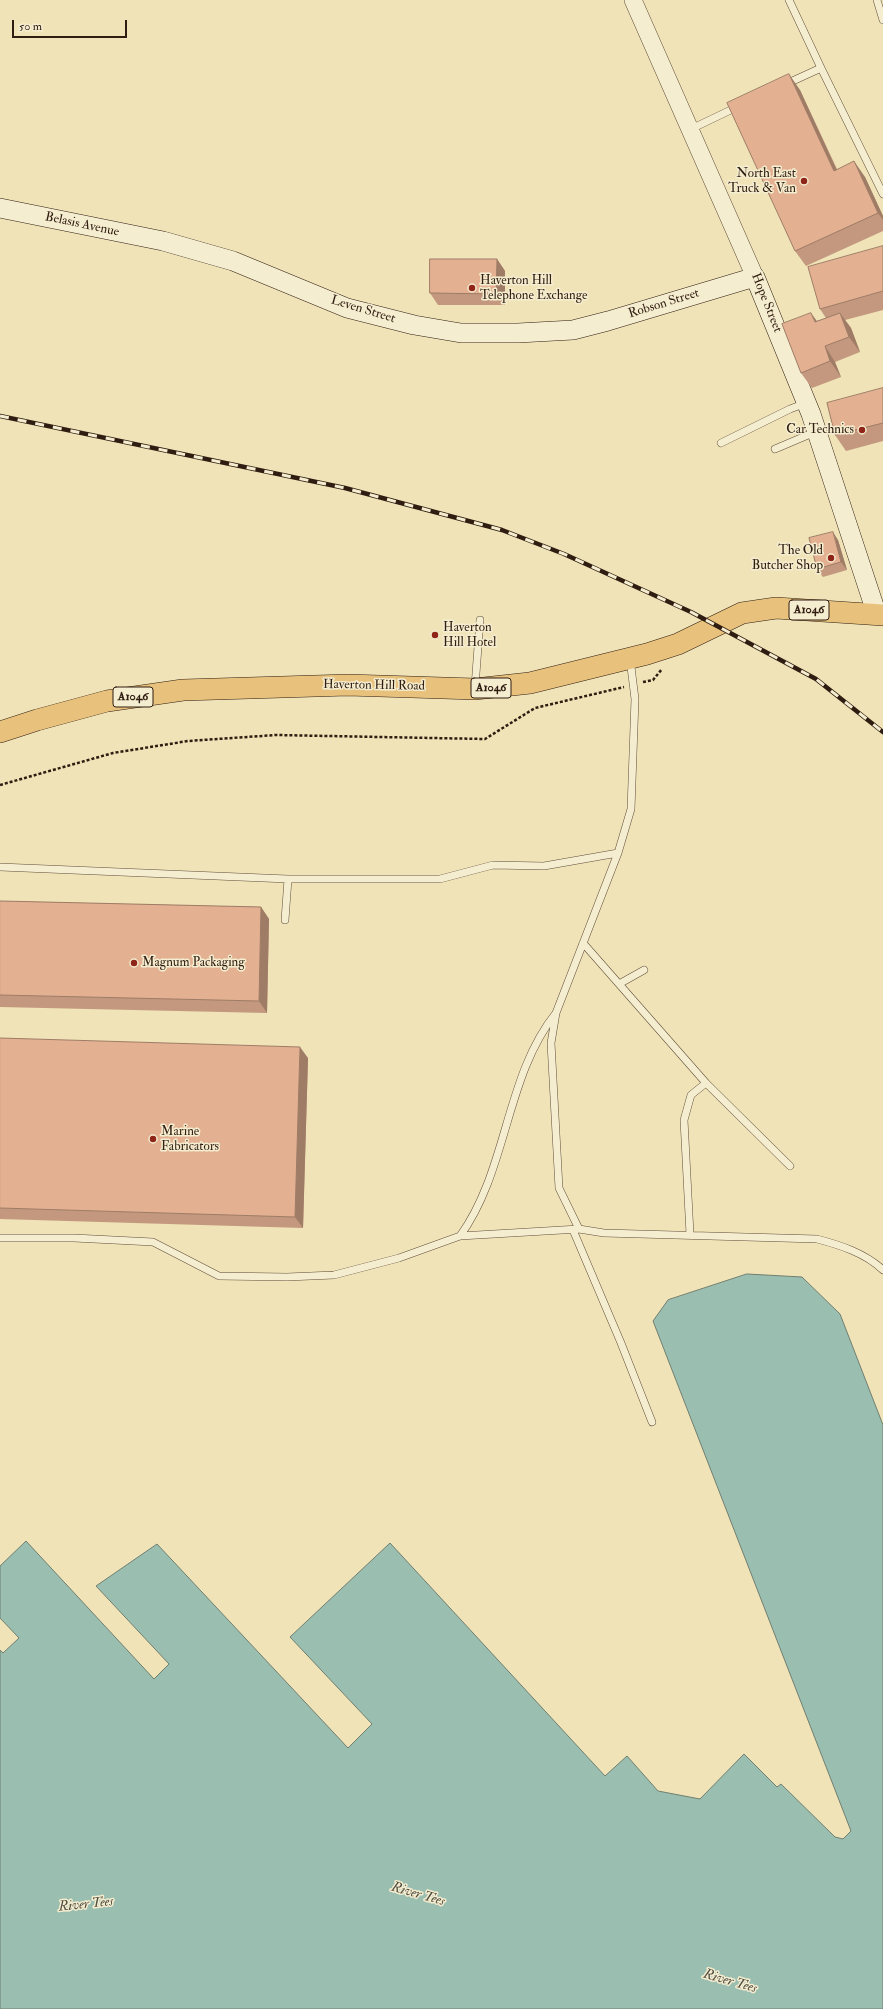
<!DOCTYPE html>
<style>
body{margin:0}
#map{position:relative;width:883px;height:2009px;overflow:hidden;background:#efe3b7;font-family:"IM FELL Double Pica",serif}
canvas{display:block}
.scale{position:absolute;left:12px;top:20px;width:115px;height:18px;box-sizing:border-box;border:2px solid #301d11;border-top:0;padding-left:5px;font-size:12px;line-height:14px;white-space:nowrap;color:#301d11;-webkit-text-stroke:3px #f5edd0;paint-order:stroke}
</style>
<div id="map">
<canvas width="883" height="2009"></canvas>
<div class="scale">50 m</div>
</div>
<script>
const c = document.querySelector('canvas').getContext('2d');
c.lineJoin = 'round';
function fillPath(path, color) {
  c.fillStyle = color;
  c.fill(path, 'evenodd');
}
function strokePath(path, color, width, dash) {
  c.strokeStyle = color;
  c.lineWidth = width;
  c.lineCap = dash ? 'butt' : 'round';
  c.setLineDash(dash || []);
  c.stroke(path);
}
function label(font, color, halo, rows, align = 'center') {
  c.font = font + ' "IM FELL Double Pica",serif';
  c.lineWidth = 3;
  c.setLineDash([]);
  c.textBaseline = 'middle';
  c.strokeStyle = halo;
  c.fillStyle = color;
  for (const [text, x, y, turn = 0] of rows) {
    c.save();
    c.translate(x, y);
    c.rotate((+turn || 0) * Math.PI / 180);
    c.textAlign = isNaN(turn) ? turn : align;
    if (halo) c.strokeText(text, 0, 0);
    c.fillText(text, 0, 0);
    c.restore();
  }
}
const water = new Path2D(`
 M747 1274 802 1277 840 1314 883 1425V2009H0V1650L3 1653 19 1638 0 1618V1566L26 1541 154 1679 169 1664 96 1586 157 1544 348 1748 372 1724 290 1637 390 1543 605 1776 627 1756 658 1791 700 1799 744 1754 777 1787 781 1784 835 1837 843 1839 851 1831 653 1321 668 1300Z`);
const path = new Path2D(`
 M643 682 653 680 662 669
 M0 785 113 753 188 741 276 735 485 739 535 708 624 687`);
const service = new Path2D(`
 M789 0 821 68
 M877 0 883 20
 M786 84 821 68 883 194
 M691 129 739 106
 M721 443 790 409 806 403
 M775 449 815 432
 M630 659 635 699 631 809 618 853 556 1013 551 1043 559 1188 579 1229 604 1233 817 1239C840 1245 865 1253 883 1270
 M475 687 480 620
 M0 867 288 879
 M285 920 288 879H440L493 865 544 866 618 853
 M583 943 619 984 644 970
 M619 984 706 1083 790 1166
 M573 1230 621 1343 652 1422
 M690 1234 684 1120 691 1095 706 1083
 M460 1236C508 1170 505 1076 556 1013
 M0 1238H74L153 1242 219 1276 287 1277 334 1275 399 1258 460 1236 579 1229`);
const tertiary = new Path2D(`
 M633 0 755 277`);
const secondary = new Path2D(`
 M0 208 163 241 233 261 347 308 414 325 461 333H518L573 330 608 321 755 277 811 414 877 615`);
const primary = new Path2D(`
 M0 732 37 720 107 701 183 690 348 685 475 689 530 683 647 654 678 644 742 613 776 608 883 615`);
const rail = new Path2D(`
 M0 416 345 488 502 530 564 554 691 612 816 679 883 732`);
const wall = new Path2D(`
 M800 90 837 169 865 177 883 216V231L806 266 795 251Z
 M883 246V310L845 320 851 328 860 352 835 362 841 377 812 388 801 373 817 321 826 318 820 309Z
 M497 259 505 271V305H438L430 293Z
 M883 388V441L846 451 835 435Z
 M838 540 847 570 823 577 817 569Z
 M0 901 261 907 269 919 267 1013 0 1007Z
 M0 1038 308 1058 303 1228 0 1219Z`);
const shadedWall = new Path2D(`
 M789 74 800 90 844 186 834 171Z
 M854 161 865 177 883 216V220L878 213Z
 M497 259 505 271V305L496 294Z
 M811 313 822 328 815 322Z
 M840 313 851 328 860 352 849 337Z
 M825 346 835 362 841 377 830 361Z
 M833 532 838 540 847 570 841 562Z
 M261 907 269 919 267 1013 259 1001Z
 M300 1047 308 1058 303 1228 295 1217Z`);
const building = new Path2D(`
 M789 74 834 171 854 161 878 213 795 251 727 103Z
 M883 246V291L820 309 808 267Z
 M430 259H497L496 294 430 293Z
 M811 313 815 322 840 313 849 337 825 346 830 361 801 373 782 324Z
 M883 388V423L835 435 827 403Z
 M833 532 841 562 817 569 809 538Z
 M0 901 261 907 259 1001 0 995Z
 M0 1038 300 1047 295 1217 0 1208Z`);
const markers = [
 [804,181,4,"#8f2418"],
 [472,288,4,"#8f2418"],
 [862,430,4,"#8f2418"],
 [831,558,4,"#8f2418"],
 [435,635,4,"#8f2418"],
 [134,963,4,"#8f2418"],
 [153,1139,4,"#8f2418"]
];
const shields = [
 [809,610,40],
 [491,688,40],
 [133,697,40]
];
const shieldNames = [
 ["A1046",809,610],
 ["A1046",491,688],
 ["A1046",133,697]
];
const poiNames = [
 ["North East",796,174,"right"],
 ["Truck & Van",796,189,"right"],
 ["Haverton Hill",480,281],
 ["Telephone Exchange",480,296],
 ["Car Technics",854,430,"right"],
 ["The Old",823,551,"right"],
 ["Butcher Shop",823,566,"right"],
 ["Haverton",443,628],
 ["Hill Hotel",443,643],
 ["Magnum Packaging",142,963],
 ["Marine",161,1132],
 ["Fabricators",161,1147]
];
const streetNames = [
 ["Belasis Avenue",82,225,12],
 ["Hope Street",766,303,68],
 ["Robson Street",664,304,-17],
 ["Leven Street",363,310,17],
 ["Haverton Hill Road",374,686,1]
];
const waterNames = [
 ["River Tees",418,1895,16],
 ["River Tees",86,1905,-6],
 ["River Tees",730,1982,16]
];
fillPath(water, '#9abeb0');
strokePath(water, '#707e70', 1);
strokePath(service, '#604e3a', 8);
strokePath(tertiary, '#604e3a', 18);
strokePath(secondary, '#301d11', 20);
strokePath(primary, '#301d11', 22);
strokePath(path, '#301d11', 2.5, [3, 2]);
strokePath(service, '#f5edd0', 7);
strokePath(tertiary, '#f5edd0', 17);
strokePath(secondary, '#f5edd0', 19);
strokePath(primary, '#e8c27c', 21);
strokePath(rail, '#301d11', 4.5);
strokePath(rail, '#f5edd0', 3, [9]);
fillPath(wall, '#c3987e');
fillPath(shadedWall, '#9f7c66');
fillPath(building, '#e3b192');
strokePath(building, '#9f7c66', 1);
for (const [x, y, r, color] of markers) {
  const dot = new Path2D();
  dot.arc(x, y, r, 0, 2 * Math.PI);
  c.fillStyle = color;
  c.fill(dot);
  strokePath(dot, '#f5edd0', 1.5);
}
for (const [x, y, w] of shields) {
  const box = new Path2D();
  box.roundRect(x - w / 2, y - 10, w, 20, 3);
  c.fillStyle = '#f5edd0';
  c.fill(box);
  strokePath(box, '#301d11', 1);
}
label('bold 12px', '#301d11', null, shieldNames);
label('13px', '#301d11', '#f5edd0', poiNames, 'left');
label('13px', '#301d11', '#f5edd0', streetNames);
label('italic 14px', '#504d41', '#f5edd0', waterNames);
</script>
